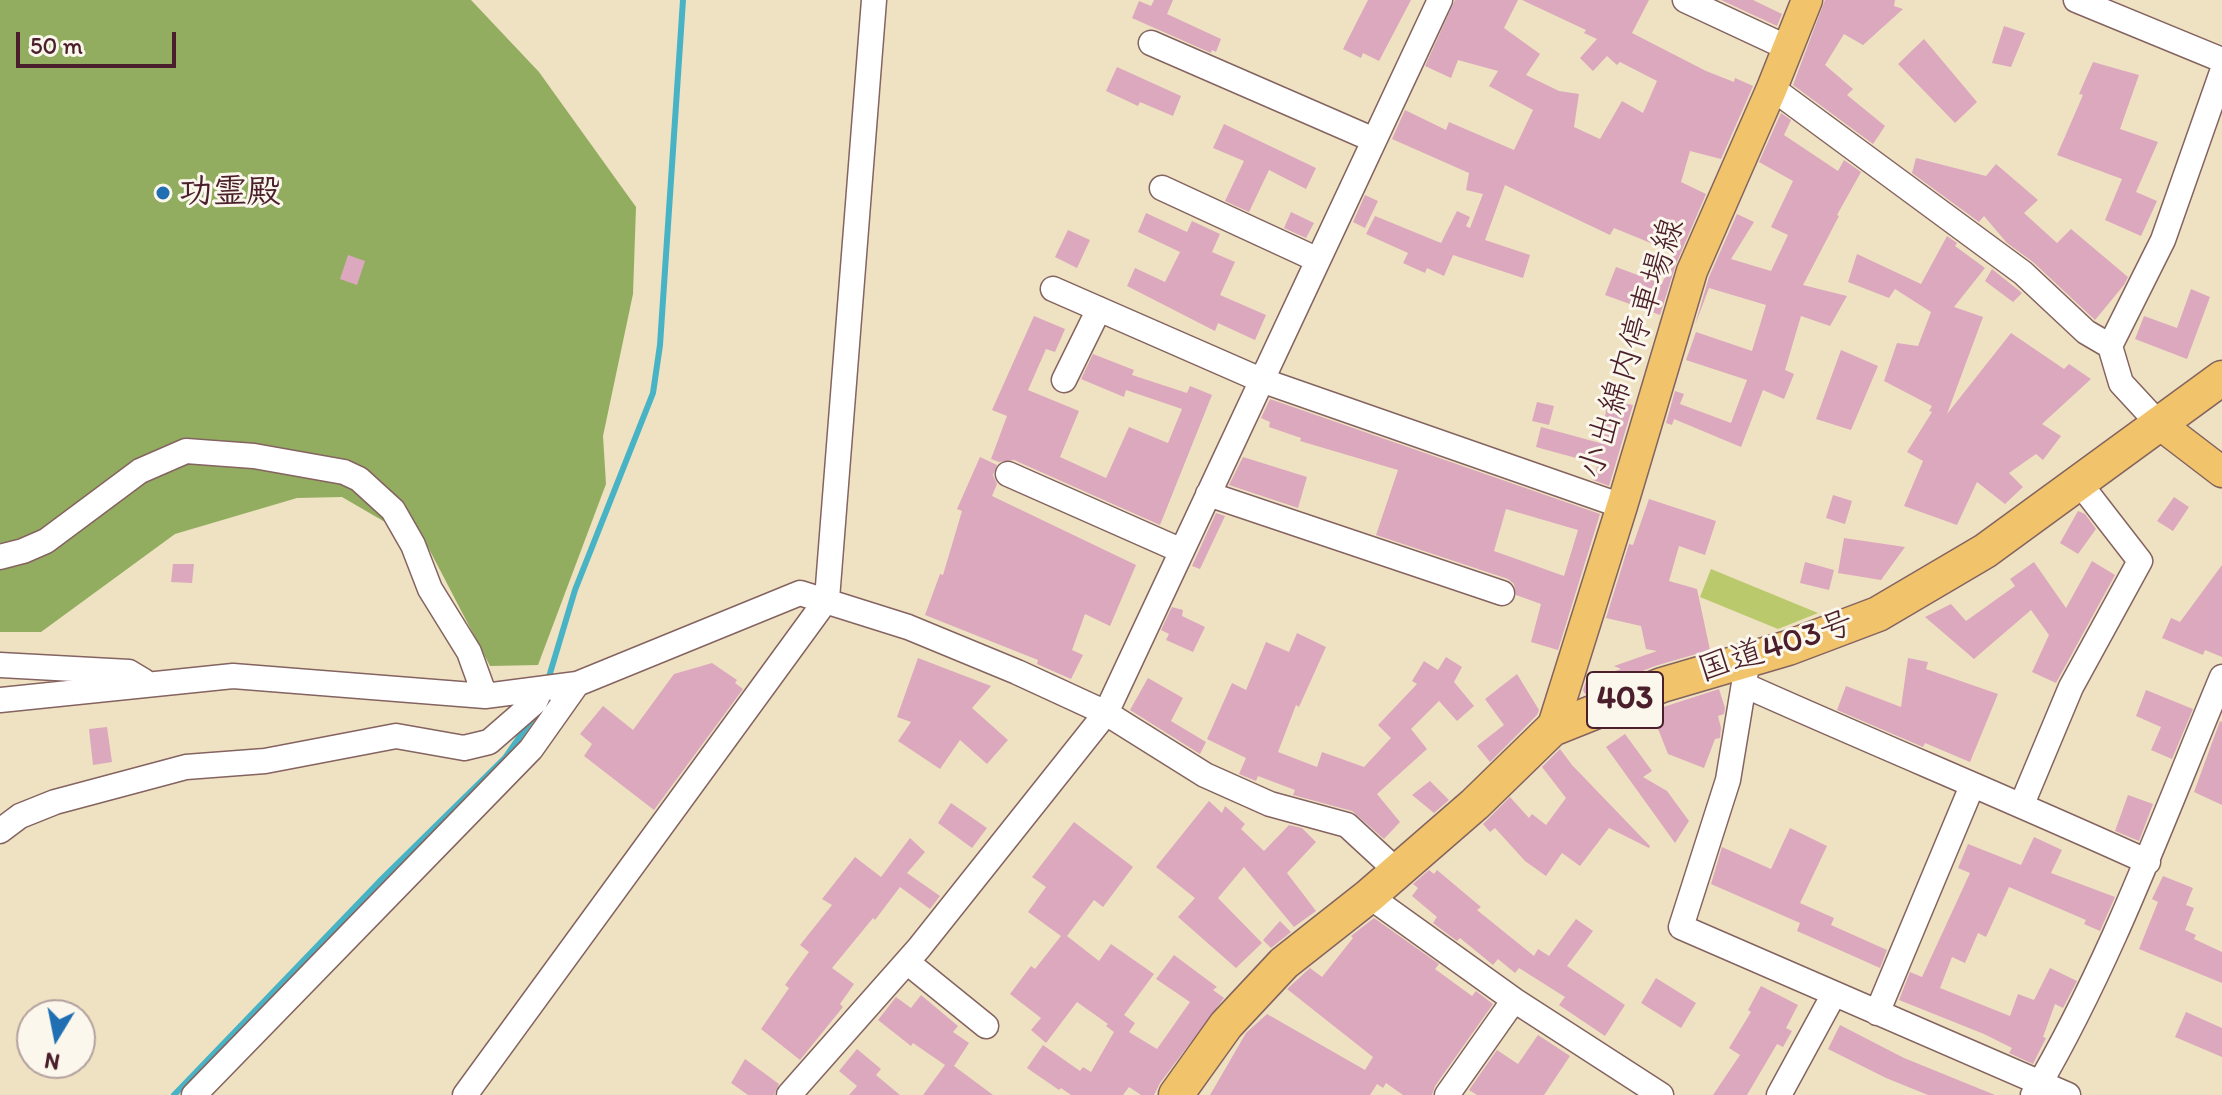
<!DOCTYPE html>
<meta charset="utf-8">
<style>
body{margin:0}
#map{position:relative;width:2222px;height:1095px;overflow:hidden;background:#efe2c2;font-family:Itim,sans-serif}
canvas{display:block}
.north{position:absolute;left:16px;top:999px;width:80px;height:80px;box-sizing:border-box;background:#fbf7ec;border:2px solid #b4a19f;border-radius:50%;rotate:190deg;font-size:22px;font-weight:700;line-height:32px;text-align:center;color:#4a1f2b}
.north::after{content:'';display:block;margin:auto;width:28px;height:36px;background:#1f6fb2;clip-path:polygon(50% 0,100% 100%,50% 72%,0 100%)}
.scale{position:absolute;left:16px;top:32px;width:160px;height:36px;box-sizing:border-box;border:4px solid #4a1f2b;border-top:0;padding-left:10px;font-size:24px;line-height:28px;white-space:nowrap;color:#4a1f2b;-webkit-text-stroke:6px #fbf7ec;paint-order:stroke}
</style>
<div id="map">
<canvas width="2222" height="1095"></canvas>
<div class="north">N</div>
<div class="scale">50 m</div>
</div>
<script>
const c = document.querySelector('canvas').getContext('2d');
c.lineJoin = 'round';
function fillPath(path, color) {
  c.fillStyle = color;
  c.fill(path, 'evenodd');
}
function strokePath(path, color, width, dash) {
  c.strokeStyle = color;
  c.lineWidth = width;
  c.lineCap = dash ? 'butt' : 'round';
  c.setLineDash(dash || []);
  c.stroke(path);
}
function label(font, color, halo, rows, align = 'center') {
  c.font = font + ' Itim,"Klee One",sans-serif';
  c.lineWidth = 6;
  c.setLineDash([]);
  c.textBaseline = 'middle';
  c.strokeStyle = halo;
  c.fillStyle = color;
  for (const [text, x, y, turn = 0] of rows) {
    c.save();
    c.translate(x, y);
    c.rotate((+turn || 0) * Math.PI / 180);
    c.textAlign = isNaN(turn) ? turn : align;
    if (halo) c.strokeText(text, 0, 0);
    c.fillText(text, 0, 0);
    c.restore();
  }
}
const green = new Path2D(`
 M1711 569 1818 613 1778 629 1700 597Z`);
const forest = new Path2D(`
 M0 0H471L539 72 636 207 633 294 603 436 606 484 538 665 490 666 428 547 342 497 297 498 175 534 41 632H0Z`);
const stream = new Path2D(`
 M548 680 575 590 653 393 660 345 683 0
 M174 1095 379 882 505 758 532 719`);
const building = new Path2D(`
 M1154 0H1173L1167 14 1221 39 1216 52 1212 50 1211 53 1132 18 1139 1 1151 6Z
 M1368 0H1411L1379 61 1363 53 1361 58 1343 49Z
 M1455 0H1518L1504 28 1540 54 1526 75 1559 91 1579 94 1574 127 1600 139 1622 101 1643 113 1657 81 1620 62 1617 65 1607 56 1593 71 1580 58 1597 39 1584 33 1586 30 1522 0H1649L1632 33 1706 71 1734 82 1735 78 1753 86 1721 159 1690 151 1681 182 1706 194 1676 264 1660 315 1605 295 1616 267 1662 284 1675 253 1614 228 1610 235 1505 185 1485 240 1530 255 1523 278 1453 255 1444 276 1427 268 1425 273 1403 263 1408 253 1366 234 1375 216 1441 243 1457 211 1470 217 1466 226 1470 228 1483 194 1466 190 1469 173 1392 139 1405 110 1446 130 1449 122 1514 150 1533 110 1489 86 1498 71 1458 60 1451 78 1425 66Z
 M1721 0H1753L1782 14 1777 26Z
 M1825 0H1895L1894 6 1903 9 1863 45 1844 34 1825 65 1853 89 1847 95 1885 126 1873 144 1793 85Z
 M2004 26 2025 33 2011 67 1992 63Z
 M1924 39 1977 102 1955 123 1898 64Z
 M2093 62 2139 75 2120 129 2158 142 2136 192 2157 201 2141 236 2105 220 2122 179 2057 155 2083 95 2079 94Z
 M1117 67 1181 96 1173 116 1140 102 1138 106 1106 91Z
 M1781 113 1791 120 1784 135 1838 171 1844 160 1861 172 1837 215 1839 216 1803 285 1847 296 1830 326 1801 316 1785 370 1794 374 1784 399 1763 390 1741 447 1674 419 1672 425 1666 423 1675 391 1684 394 1680 404 1731 423 1747 380 1686 360 1696 332 1752 351 1766 305 1709 288 1695 325 1709 277 1737 214 1754 222 1731 259 1771 271 1788 235 1771 227 1793 181 1759 162Z
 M1224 124 1316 168 1306 189 1269 170 1249 212 1225 201 1244 161 1213 148Z
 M1916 158 1986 176 1996 164 2038 200 2024 213 2057 243 2071 229 2128 277 2124 285 2095 320 2033 262 2007 243 1984 216 1979 222 1912 173Z
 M1365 195 1378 201 1365 228 1353 222Z
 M1291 212 1314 223 1306 238 1284 228Z
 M1146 213 1187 232 1192 221 1220 234 1212 252 1235 262 1220 295 1266 315 1255 340 1218 323 1215 331 1127 286 1135 268 1165 282 1180 252 1138 232Z
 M1068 230 1090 240 1077 268 1055 257Z
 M1947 236 1957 243 1955 246 1985 268 1954 307 1983 317 1947 414 2011 333 2064 369 2069 364 2091 379 2042 424 2061 436 2043 460 2036 454 2009 473 2023 487 2005 504 1977 482 1957 525 1904 506 1923 461 1907 452 1932 412 1929 411 1932 406 1884 381 1897 343 1918 346 1931 312 1895 289 1889 298 1848 282 1857 254 1921 284Z
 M348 255 365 261 357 285 340 279Z
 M1992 269 2022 293 2013 302 1985 281Z
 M2191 289 2210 297 2187 359 2135 339 2144 316 2177 328Z
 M1034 316 1065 329 1055 352 1046 349 1028 390 1079 411 1060 457 1106 478 1129 427 1168 443 1182 409 1126 390 1124 397 1081 379 1093 354 1134 370 1132 375 1187 393 1190 386 1212 395 1160 525 1014 460 999 462 991 459 1007 416 992 410Z
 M1841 350 1878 366 1851 430 1816 419Z
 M1270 399 1600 514 1558 650 1531 642 1541 604 1516 595 1514 584 1508 579 1376 535 1398 470 1300 441 1301 438 1269 427 1270 422 1261 418ZM1506 509 1578 530 1564 576 1494 551Z
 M1608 400 1633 405 1609 486 1593 480 1598 464 1536 447 1541 427 1600 443Z
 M1537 402 1554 406 1549 425 1532 421Z
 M980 457 997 465 993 475 997 484 992 496 1136 565 1110 626 1085 614 1072 650 1083 655 1071 679 1037 664 1038 660 925 615 940 574 943 575 962 511 957 509Z
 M1243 457 1307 477 1298 508 1229 485Z
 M1833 495 1852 501 1845 524 1826 518Z
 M2174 497 2189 507 2173 531 2157 521Z
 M1649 499 1716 521 1705 555 1679 546 1669 581 1697 589 1710 650 1655 666 1585 694 1583 690 1586 681 1621 669 1614 666 1657 651 1646 649 1641 626 1606 618 1629 544 1633 545Z
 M2078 511 2085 514 2096 529 2078 554 2060 543Z
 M1216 513 1225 516 1200 569 1192 566Z
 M1844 538 1905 547 1881 580 1838 573Z
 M2092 561 2115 575 2056 683 2032 672 2049 635 2031 610 1974 659 1925 617 1951 604 1966 621 2015 586 2010 579 2034 562 2066 608Z
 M1805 562 1834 570 1829 590 1800 583Z
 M173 564H194L192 583 171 582Z
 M2222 565V657L2205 650 2203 655 2162 638 2171 618 2180 622Z
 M1172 607 1183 610 1182 616 1205 627 1193 652 1166 640 1169 634 1161 630Z
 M1297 633 1326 647 1299 707 1296 705 1278 752 1317 767 1322 752 1364 767 1391 738 1378 725 1417 684 1412 681 1424 661 1438 670 1446 657 1462 667 1454 682 1474 706 1457 721 1439 701 1411 729 1427 749 1377 794 1400 822 1384 839 1352 811 1293 795 1295 790 1258 776 1256 781 1239 774 1246 758 1207 739 1232 683 1246 690 1266 642 1289 652Z
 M918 658 991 686 972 708 1008 740 987 764 960 740 940 769 898 741 911 722 897 717Z
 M1908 658 1928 662 1926 669 1998 694 1970 762 1925 743 1923 747 1837 710 1846 686 1901 707Z
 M712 663 737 680 735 683 743 689 654 810 584 756 592 744 580 734 603 706 633 730 674 674Z
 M1517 674 1539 710 1537 715 1490 762 1477 746 1504 725 1485 699Z
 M1148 678 1183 698 1171 721 1206 742 1200 754 1130 710Z
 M1719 689 1725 708 1724 714 1718 716 1721 728 1720 738 1715 739 1704 768 1668 754 1651 711Z
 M2146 690 2193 709 2172 759 2151 750 2161 727 2136 716Z
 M2220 721 2222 722V805L2194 792Z
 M107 727 112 762 93 765 89 729Z
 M1625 734 1652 771 1643 777 1667 791 1689 821 1675 843 1606 747Z
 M1560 749 1572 765 1650 846 1649 848 1609 828 1580 866 1562 853 1546 876 1525 861 1495 828 1490 832 1483 824 1510 797 1529 818 1532 814 1546 825 1566 798 1542 767Z
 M1430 781 1449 800 1434 813 1412 795Z
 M2128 795 2153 804 2139 841 2115 831Z
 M1209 801 1222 813 1225 806 1245 824 1241 829 1264 851 1289 825 1302 828 1316 842 1287 873 1316 911 1294 927 1244 867 1218 898 1262 943 1236 968 1178 917 1195 898 1156 867Z
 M951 803 987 828 972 848 938 823Z
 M1074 822 1133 867 1103 907 1094 900 1067 936 1099 961 1111 944 1154 974 1124 1015 1135 1023 1129 1032 1157 1049 1190 1002 1156 979 1174 955 1217 987 1213 990 1224 998 1160 1083 1154 1095H1141L1129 1087 1123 1095H1071L1061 1088 1059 1090 1027 1068 1043 1045 1080 1071 1083 1067 1091 1072 1114 1032 1106 1026 1108 1024 1077 1002 1046 1043 1031 1030 1041 1018 1010 994 1031 966 1035 969 1061 936 1028 912 1046 887 1032 877Z
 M1790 828 1827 846 1800 903 1834 918 1831 925 1887 950 1880 968 1797 931 1800 923 1711 884 1722 847 1771 869Z
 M2034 837 2062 850 2051 873 2115 897 2100 931 2084 924 2086 920 2009 887 1986 937 1978 933 1965 963 1952 957 1940 988 2010 1016 2018 994 2034 1000 2050 968 2077 981 2063 1008 2055 1004 2043 1037 2046 1038 2033 1064 2009 1053 2012 1048 1984 1034 1899 1000 1910 972 1922 977 1970 873 1958 868 1968 844 2021 865Z
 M910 838 925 852 907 873 940 896 930 909 900 887 875 920 873 918 832 968 854 984 840 1004 843 1007 800 1060 761 1029 789 988 785 985 809 952 800 945 832 905 822 899 855 857 881 877Z
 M1429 870 1434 874 1437 870 1481 907 1477 910 1534 956 1538 949 1549 956 1576 919 1593 931 1567 966 1625 1005 1605 1036 1559 1005 1565 997 1519 968 1515 973 1498 959 1493 965 1460 938 1457 941 1433 923 1437 917 1412 896 1418 888 1413 884Z
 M2163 876 2193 888 2186 905 2194 908 2185 930 2196 935 2194 939 2222 952V983L2139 949 2158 902 2152 899Z
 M1374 918 1439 964 1435 969 1472 996 1476 991 1493 1004 1435 1086 1432 1095H1403L1386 1083 1383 1088 1377 1084 1370 1095H1210L1246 1033 1267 1014 1365 1070 1373 1057 1287 989 1310 968 1322 977 1353 938 1351 936Z
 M1280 921 1291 932 1271 948 1263 940Z
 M1656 978 1696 1003 1681 1028 1641 1003Z
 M1761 986 1798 1005 1786 1028 1792 1031 1783 1047 1777 1044 1747 1095H1713L1740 1055 1729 1048 1751 1012 1748 1010Z
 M921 995 958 1026 953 1032 969 1043 954 1066 993 1095H923L945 1065 913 1043 911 1046 878 1020 896 997 911 1008Z
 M2186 1012 2222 1028V1057L2175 1037Z
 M1840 1025 1904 1058 1995 1095H1928L1886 1078 1828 1049Z
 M1538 1035 1570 1056 1544 1095H1477L1469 1090 1497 1050 1518 1064Z
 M857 1049 881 1069 876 1075 900 1095H849L857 1086 839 1071Z
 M745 1059 779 1084 774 1095H748L731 1083Z`);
const minor = new Path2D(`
 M1685 0 1788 48
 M2076 0 2222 60
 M1151 43 1374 140
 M1772 88 2023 273 2086 332 2110 346
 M1162 188 1318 260
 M1053 289 1261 380 1622 506
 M1064 380 1099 309
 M2158 423 2121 383 2110 346 2163 240 2222 72
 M1008 474 1182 551
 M1208 494 1502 593
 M0 557 23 551 46 541 140 471 186 451 254 456 344 472 359 479 393 510 413 545 430 589 469 652 485 696
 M1748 659 1728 780 1681 927 2068 1095
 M0 665 129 672 144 681
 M1744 685C1878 745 2014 801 2148 862
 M0 700 233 676 485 696 577 684 800 593 908 627 1017 672 1106 713 1205 775 1270 804 1347 825 1398 872
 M2022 804 2071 687 2140 561 2078 481
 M0 831 20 816 55 802 186 767 265 761 396 736 464 748 489 742 535 702 541 689
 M1369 896 1514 1000 1661 1095
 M907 962 986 1026
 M1877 1013 1972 786
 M194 1095 531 749 577 684
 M465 1095 827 599 874 0
 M789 1095 919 948 1106 713 1440 0
 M1447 1095 1514 1000
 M1779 1095 1834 994
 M2033 1095C2111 963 2163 818 2222 677`);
const major = new Path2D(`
 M2158 423 2222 472
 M1552 729 1622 506 1692 271 1772 88 1807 0`);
const highway = new Path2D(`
 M1176 1095 1226 1025 1284 963 1369 896 1475 804 1552 729 1662 685 1788 648 1878 614 1985 551 2222 378`);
const markers = [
 [163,193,8,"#1f6fb2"]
];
const shields = [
 [1625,700,76]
];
const shieldNames = [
 ["403",1625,700]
];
const poiNames = [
 ["功霊殿",179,193]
];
const streetNames = [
 ["小出綿内停車場線",1633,349,-72],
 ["国道403号",1776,648,-18]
];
fillPath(green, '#b9c96c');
fillPath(forest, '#92ad60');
strokePath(stream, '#48b3c5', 6);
fillPath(building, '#dba8be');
strokePath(minor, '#846360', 27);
strokePath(major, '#846360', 33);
strokePath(highway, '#846360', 37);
strokePath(minor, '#fff', 24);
strokePath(major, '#f1c36a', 30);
strokePath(highway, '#f1c36a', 34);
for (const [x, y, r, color] of markers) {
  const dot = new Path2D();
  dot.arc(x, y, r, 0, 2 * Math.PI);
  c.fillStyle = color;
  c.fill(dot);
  strokePath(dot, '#fbf7ec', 3);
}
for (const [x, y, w] of shields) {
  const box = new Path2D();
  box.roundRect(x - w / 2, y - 28, w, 56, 6);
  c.fillStyle = '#fbf7ec';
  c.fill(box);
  strokePath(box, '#4a1f2b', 2);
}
label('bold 32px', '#4a1f2b', null, shieldNames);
label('bold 34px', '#4a1f2b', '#fbf7ec', poiNames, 'left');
label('34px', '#4a1f2b', '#fbf7ec', streetNames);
</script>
